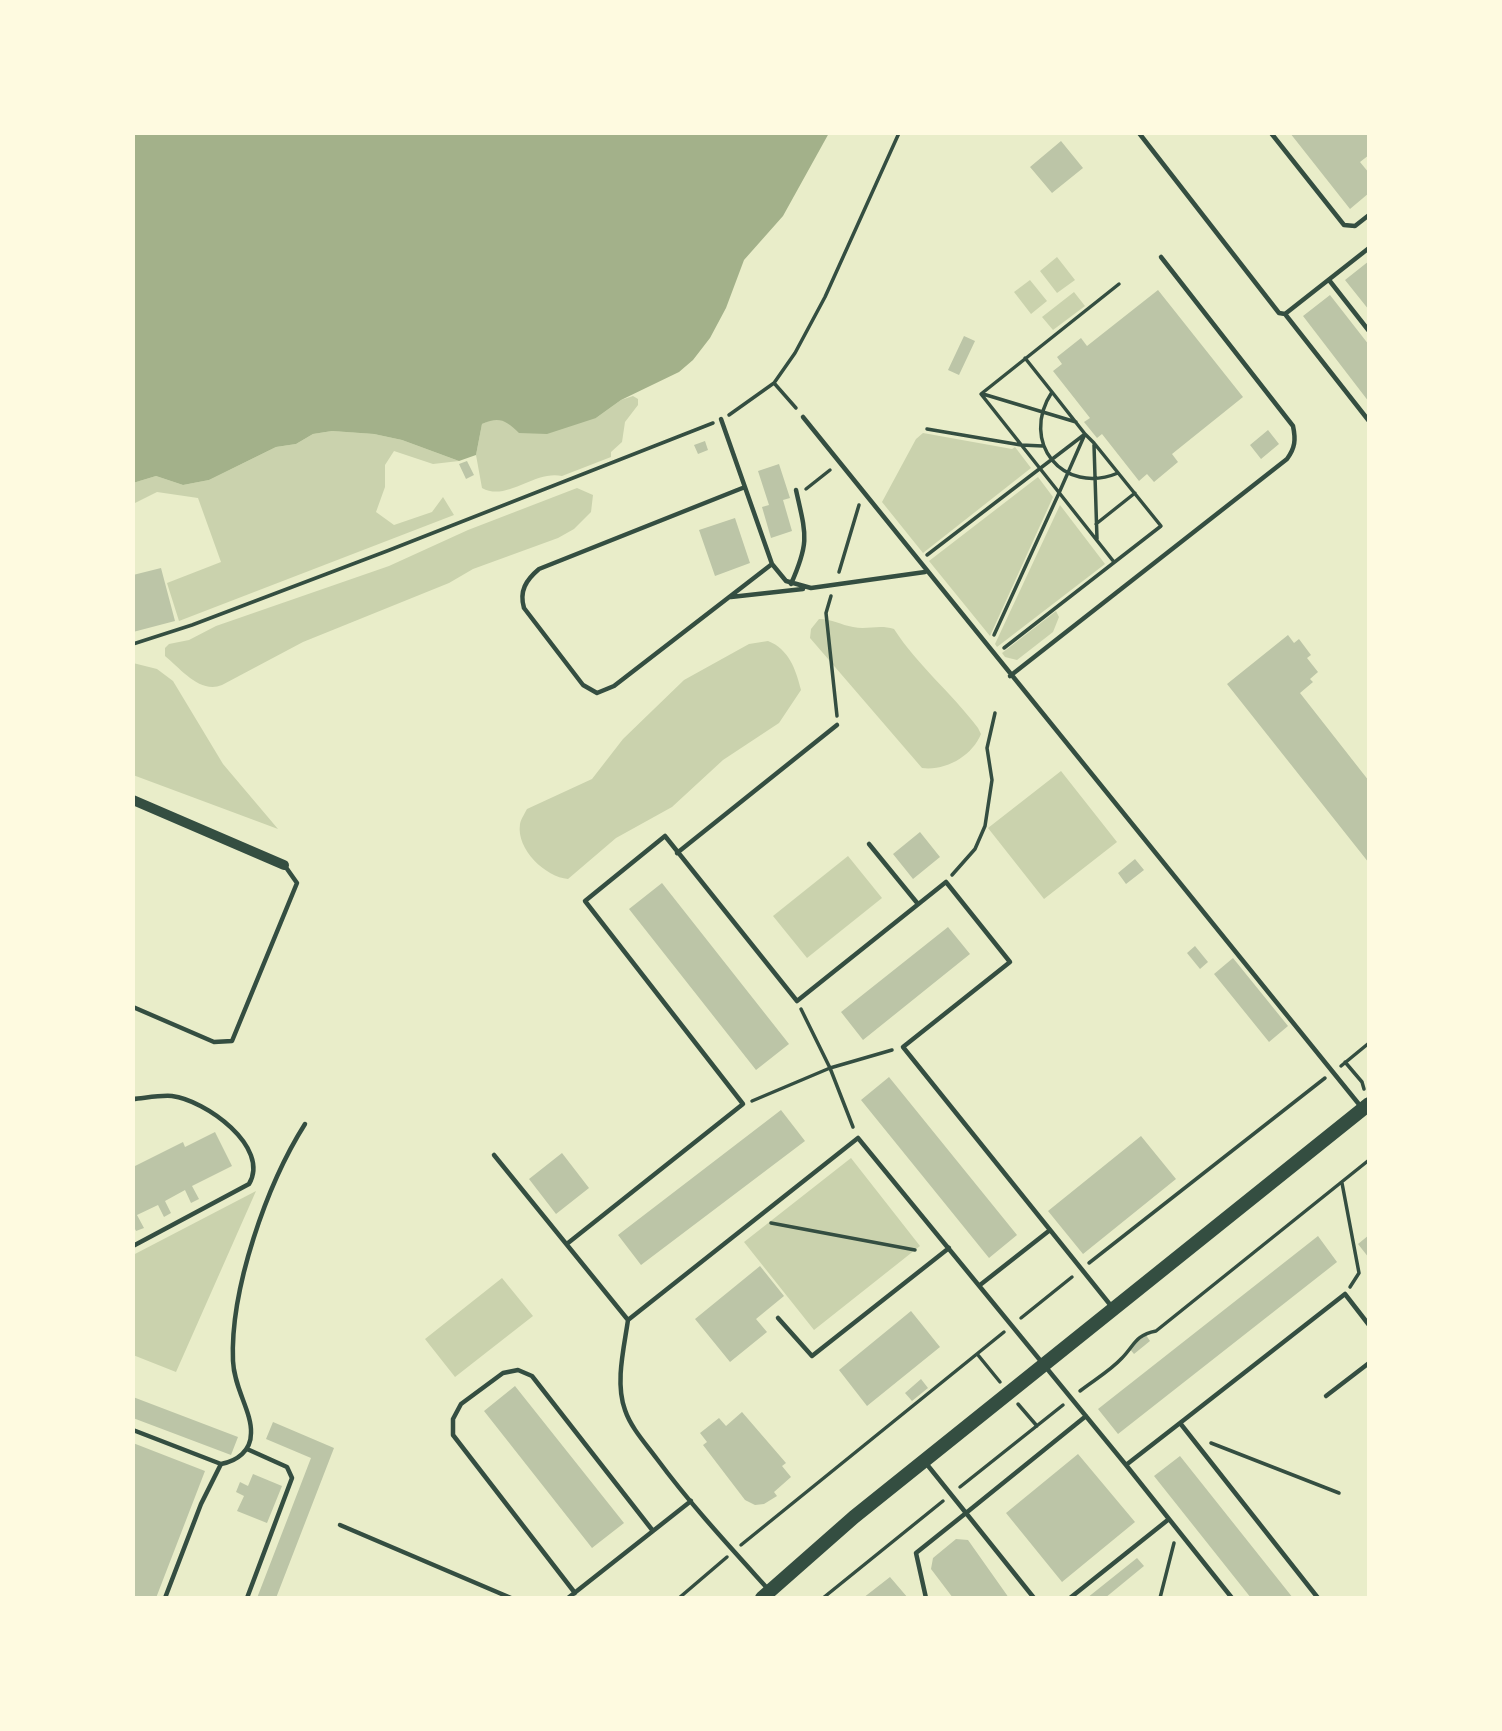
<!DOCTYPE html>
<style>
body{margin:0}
#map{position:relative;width:1502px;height:1731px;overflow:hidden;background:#e9edc9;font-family:"Nunito Sans",sans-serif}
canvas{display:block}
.frame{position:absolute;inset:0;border:135px solid #fefae0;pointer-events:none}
</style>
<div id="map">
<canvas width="1502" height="1731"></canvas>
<div class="frame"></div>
</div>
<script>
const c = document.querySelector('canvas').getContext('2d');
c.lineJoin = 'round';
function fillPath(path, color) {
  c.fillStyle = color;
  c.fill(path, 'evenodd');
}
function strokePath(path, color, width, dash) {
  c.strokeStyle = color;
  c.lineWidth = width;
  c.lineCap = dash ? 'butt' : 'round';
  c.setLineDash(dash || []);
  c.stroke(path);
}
const green = new Path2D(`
 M1057 257 1075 280 1057 293 1040 271Z
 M1030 280 1047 301 1031 314 1014 292Z
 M1074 292 1085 306 1053 330 1042 317Z
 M633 396 638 399V405L625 422 622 442 611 452V457L562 476C534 470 507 502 482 488L476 455 482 424 495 418H596L621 400Z
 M332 431 374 434 402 440 459 461 433 464 394 451 385 465V487L376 512 394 525 432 512 443 497 454 515 179 621 167 583 221 562 198 498 157 492 133 504V483L156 476 183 485 209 480 276 447 296 444 313 434Z
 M923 433 1012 449 1015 447 1031 468 923 553 882 502 916 439Z
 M1038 477 1053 497 990 636 929 561Z
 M577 488 593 495 591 512 574 529 558 538 473 569 449 583 303 642 222 685C200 694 181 669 165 656V648L169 644 189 640 216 626 389 566 468 530Z
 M1060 505 1105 564 997 647 995 644Z
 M1056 611 1059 617 1053 632 1017 660 1005 657 1002 653Z
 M819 619C832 619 841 625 853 627 868 630 879 624 894 629 918 666 951 692 978 728L981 734C972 756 946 771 922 768L810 638 811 629Z
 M768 641C789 649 796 670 801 690L779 723 723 760 672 807 616 838 568 879C546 877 516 850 520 824 521 819 525 813 527 809L592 779 623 739 684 680 749 644Z
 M133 663 157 669 173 681 223 764 278 829 133 775Z
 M1061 771 1117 842 1044 899 988 828Z
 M848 856 882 898 807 958 773 916Z
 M851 1158 920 1246 814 1330 744 1242Z
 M256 1191 176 1372 133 1355V1255Z
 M502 1278 533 1316 455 1377 425 1339Z`);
const water = new Path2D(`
 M133 133H829L783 216 744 260 726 308 710 338 693 360 679 372 621 400 596 418 547 434 519 433C506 420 499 416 482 424L476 455 459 461 402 440 374 434 332 431 313 434 296 444 276 447 209 480 183 485 156 476 133 483Z`);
const building = new Path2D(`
 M1290 133H1369V155L1360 162 1369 173V193L1350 209Z
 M1061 141 1083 168 1052 193 1030 167Z
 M1369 261V310L1345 280Z
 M1158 290 1243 397 1172 454 1178 462 1154 482 1147 474 1139 481 1102 434 1097 438 1084 422 1090 418 1053 371 1062 364 1057 357 1081 338 1087 346Z
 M1330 295 1369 345V402L1303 316Z
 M964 336 975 341 959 375 948 370Z
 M1268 430 1279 444 1261 459 1250 445Z
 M705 441 708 450 698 454 694 445Z
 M467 461 474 475 466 479 459 464Z
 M779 464 790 498 783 500 792 531 771 538 762 507 769 505 758 471Z
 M735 518 750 563 715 576 699 530Z
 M161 568 175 621 133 632V575Z
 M1288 635 1294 643 1299 639 1311 655 1307 658 1318 672 1310 679 1313 682 1300 693 1369 781V863L1227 684Z
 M920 832 940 857 913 879 893 854Z
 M1135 859 1144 870 1126 884 1118 873Z
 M662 883 789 1044 756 1070 629 909Z
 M948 927 970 954 863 1040 841 1012Z
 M1195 946 1208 962 1200 969 1187 953Z
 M1233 958 1288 1026 1269 1042 1214 974Z
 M889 1077 1017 1235 989 1258 861 1100Z
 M781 1110 805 1141 641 1265 618 1235Z
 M215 1132 232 1166 192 1186 199 1199 191 1203 185 1190 165 1201 171 1213 164 1217 158 1205 137 1215 144 1228 136 1231 133 1225V1167L183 1142 185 1147Z
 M1141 1136 1176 1179 1083 1254 1048 1211Z
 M562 1153 589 1188 556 1214 529 1179Z
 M1369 1235V1258L1358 1244Z
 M1318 1236 1337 1262 1118 1434 1098 1409Z
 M760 1266 784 1296 756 1319 767 1332 730 1362 695 1319Z
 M911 1311 940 1347 867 1406 839 1370Z
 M1146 1335 1150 1341 1134 1354 1129 1348Z
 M921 1379 928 1388 912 1401 905 1393Z
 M515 1386 624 1523 592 1548 484 1411Z
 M133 1397 238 1437 231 1455 133 1418Z
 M742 1412 786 1463 782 1466 791 1477 774 1492 777 1496 764 1504 755 1505 745 1500 703 1445 707 1442 700 1433 719 1418 726 1426Z
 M273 1422 334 1448 276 1598H257L311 1458 266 1439Z
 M133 1443 205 1471 156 1598H133Z
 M1078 1454 1135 1522 1062 1582 1006 1513Z
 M1180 1456 1293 1598H1251L1154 1476Z
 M253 1474 282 1486 267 1523 237 1511 244 1496 236 1492 240 1482 248 1486Z
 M956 1539 968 1540 1009 1598H953L931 1569 933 1558Z
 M1137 1558 1144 1566 1105 1598H1087Z
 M890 1577 908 1598H863Z`);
const path = new Path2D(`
 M1025 358 1052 392
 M774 383 796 408
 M983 394 1076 422
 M729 415 774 383 795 353 825 297 899 133
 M927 429 1021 445 1043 446
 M1094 445 1097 539
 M806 489 830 470
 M1096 524 1135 493
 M927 555 1085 434 1094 443 1161 526 1004 648
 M1114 562 981 394 1119 284
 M839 572 859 505
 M831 596 826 613 837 716
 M994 635 1059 493 1085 434 1052 392C1019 442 1063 496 1118 473
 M133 644 192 625 387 551 713 423
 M952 875 975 849 985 826 992 780 987 748 995 713
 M801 1009 830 1068 853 1127
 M1345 1062 1362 1082 1364 1089
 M1341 1066 1369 1043
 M752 1101 830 1068 892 1050
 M1342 1183 1359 1273 1350 1287
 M771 1223 915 1250
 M1089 1263 1325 1078
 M1021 1318 1072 1277
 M978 1355 1000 1382
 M1080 1391C1094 1380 1110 1371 1122 1358 1134 1346 1135 1335 1156 1331L1369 1160
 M1018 1404 1037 1426
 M1211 1443 1339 1493
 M960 1487 1063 1405
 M741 1545 1004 1332
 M679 1598 727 1557
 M823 1598 943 1501
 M1160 1598 1174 1543`);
const service = new Path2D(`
 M1139 133 1279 313 1285 314 1369 248
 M1271 133 1344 225 1355 226 1369 215
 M1329 280 1369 331
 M1285 314 1369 421
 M803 417 1362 1108
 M721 419 772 564 786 581 811 588 925 572
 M745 487 539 569C526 580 519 591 524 608L583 685 597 693 614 686 772 564
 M791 584C810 541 806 535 796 490
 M731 597 803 589
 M1010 676 1287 459C1295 448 1296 440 1293 426L1161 257
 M869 844 918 904
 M677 853 837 725
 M133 1007 214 1042 232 1041 297 883 285 866
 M133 1099C145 1098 160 1095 172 1096 205 1100 271 1147 249 1184L133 1246
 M494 1155 628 1320
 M568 1243 743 1104 585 901 665 836 797 1001 946 882 1010 962 903 1047 1112 1307
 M980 1285 1050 1230
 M778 1318 812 1356 949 1248
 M1326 1396 1369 1363
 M1180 1423 1345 1294 1369 1325
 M133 1430 221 1464
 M925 1462 966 1513 916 1553 926 1598
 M1169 1519 1232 1598
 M340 1525 511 1598
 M768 1589C730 1547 691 1505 657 1459 646 1444 631 1428 625 1410 615 1383 624 1348 628 1320L858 1138 1126 1465 1180 1423 1318 1598
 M575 1593 453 1435V1419L461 1404 503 1373 518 1370 532 1376 653 1531
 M165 1598 201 1504 221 1464C237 1461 251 1451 251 1433 252 1412 234 1388 233 1361 230 1289 267 1184 305 1124
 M247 1598 292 1478 287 1467 247 1449
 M568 1598 691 1501
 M1034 1598 966 1513 1086 1416
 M1070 1598 1169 1519 1126 1465`);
const tertiary = new Path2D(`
 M133 800 284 865`);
const primary = new Path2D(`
 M762 1598 854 1517 1369 1104`);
fillPath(green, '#cad2ad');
fillPath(water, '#a3b18a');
fillPath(building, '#bcc5a7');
strokePath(path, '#344e41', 3.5);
strokePath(service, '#344e41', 4.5);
strokePath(tertiary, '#344e41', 10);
strokePath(primary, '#344e41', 14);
</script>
